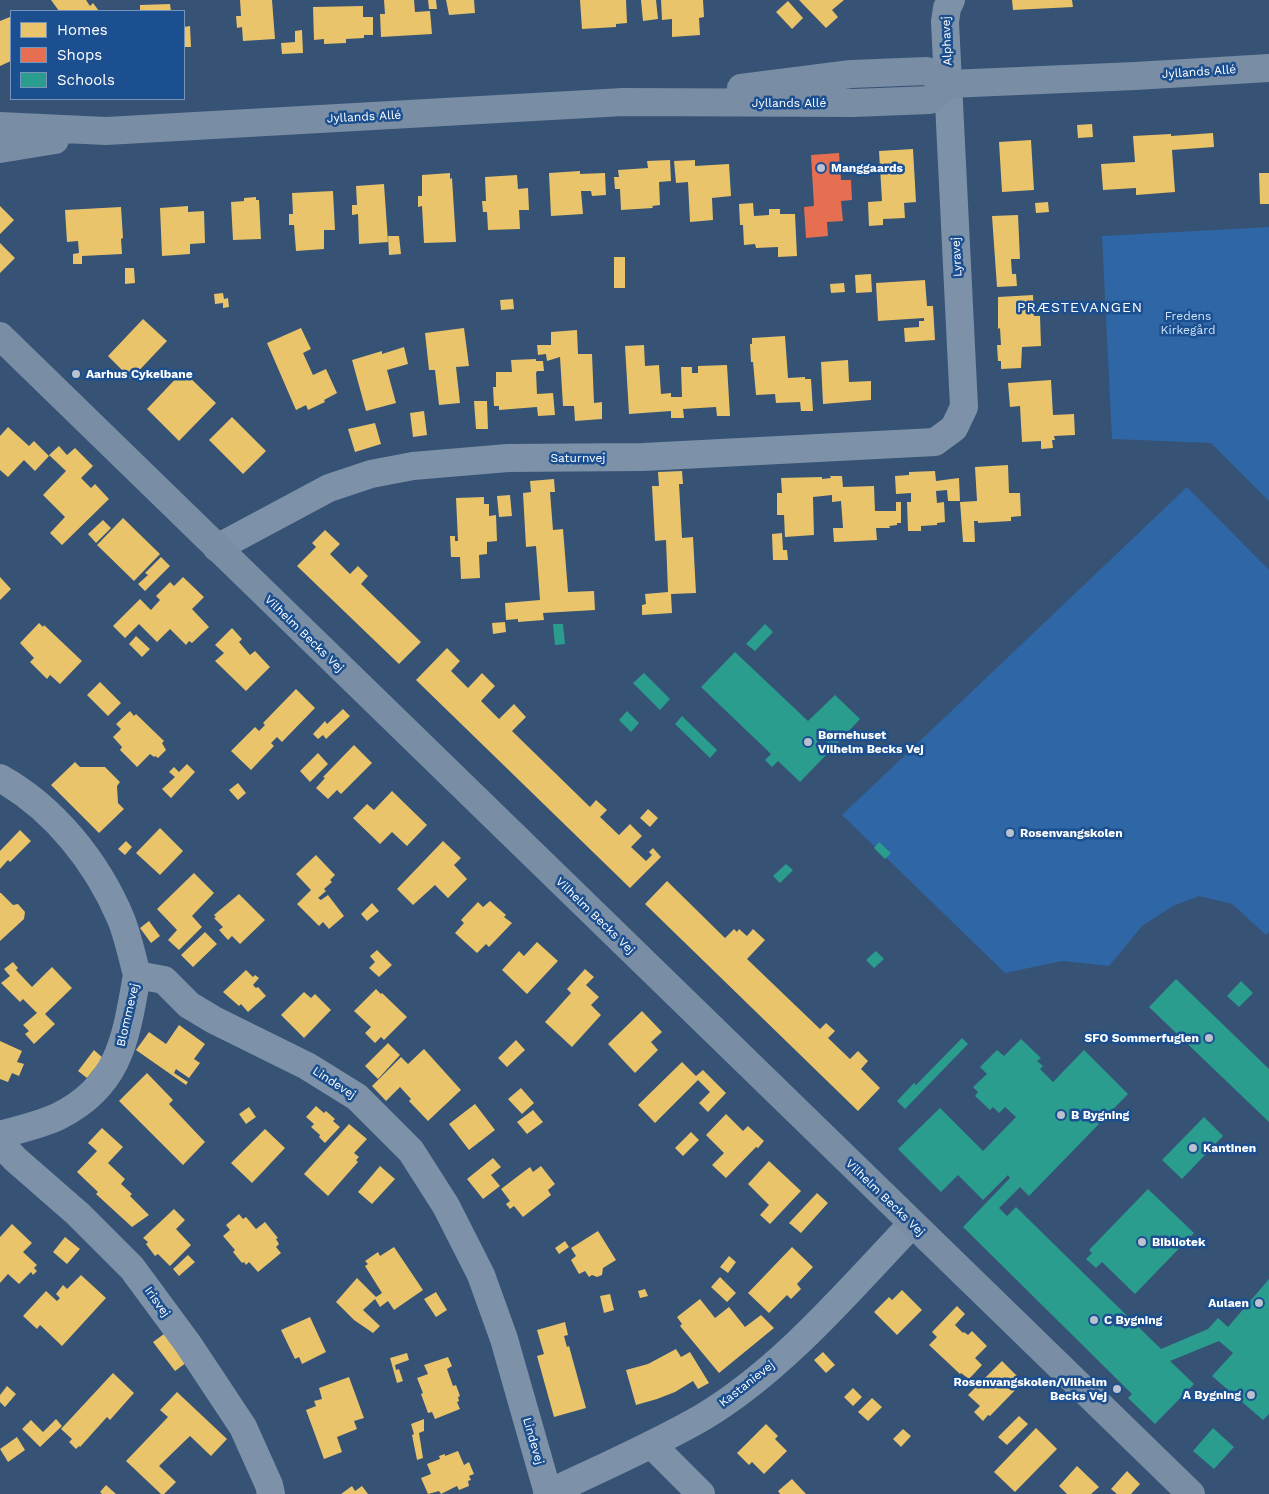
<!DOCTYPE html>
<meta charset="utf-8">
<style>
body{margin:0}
#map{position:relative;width:1269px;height:1494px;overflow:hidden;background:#365274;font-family:"Work Sans",sans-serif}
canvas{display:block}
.legend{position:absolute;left:10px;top:10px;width:175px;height:90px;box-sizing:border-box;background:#1b4f8f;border:1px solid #7695bc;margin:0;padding:6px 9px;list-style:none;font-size:15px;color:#fff}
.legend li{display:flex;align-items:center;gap:10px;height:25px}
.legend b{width:25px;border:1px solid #7695bc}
</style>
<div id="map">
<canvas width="1269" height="1494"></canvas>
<ul class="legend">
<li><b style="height:14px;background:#e9c46a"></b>Homes</li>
<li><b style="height:14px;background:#e76f51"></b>Shops</li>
<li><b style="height:14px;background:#2a9d8f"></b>Schools</li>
</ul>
</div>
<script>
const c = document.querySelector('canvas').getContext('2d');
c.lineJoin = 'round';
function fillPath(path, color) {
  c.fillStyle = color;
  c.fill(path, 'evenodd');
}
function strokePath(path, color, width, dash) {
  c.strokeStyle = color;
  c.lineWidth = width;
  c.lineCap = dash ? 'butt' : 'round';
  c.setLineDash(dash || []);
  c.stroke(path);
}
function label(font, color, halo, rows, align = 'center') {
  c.font = font + ' "Work Sans",sans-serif';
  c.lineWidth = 5;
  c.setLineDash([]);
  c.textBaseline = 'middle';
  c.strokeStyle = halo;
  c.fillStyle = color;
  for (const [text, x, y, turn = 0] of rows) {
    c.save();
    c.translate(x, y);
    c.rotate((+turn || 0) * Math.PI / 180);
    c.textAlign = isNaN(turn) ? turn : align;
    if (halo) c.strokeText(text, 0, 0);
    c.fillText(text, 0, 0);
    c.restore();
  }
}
const green = new Path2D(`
 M1269 227V501L1211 443 1112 439 1102 236Z
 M1187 487 1269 570V932L1266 935 1232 904 1199 896 1173 906 1142 926 1109 966 1062 961 1005 973 842 815Z`);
const homes = new Path2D(`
 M51 0H86L90 6 93 3 99 11H59Z
 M240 0H272L275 39 243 41 242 27 237 28 236 16H241Z
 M384 0H414L415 12 430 11 432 34 381 37 380 14H385Z
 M428 0H436L437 9H429Z
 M446 0H474L475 13 449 15Z
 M580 0H626L627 23 616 24V27L582 29Z
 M641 0H656L658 19 643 21Z
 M661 0H703L704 17 699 18 700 35 672 37V19L662 20Z
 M799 0H844L832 10 838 17 826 28Z
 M1012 0H1072L1073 7 1013 10Z
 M788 1 803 18 792 29 776 12Z
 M170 4 171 11H140V5Z
 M363 6V17H373V35H364V38L346 39V43L324 44V39L314 40 313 7Z
 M10 17 11 61 0 66V21Z
 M190 26 191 47H184V27Z
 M302 30 303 53 282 54 281 43 295 42V31Z
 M1092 124 1093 137 1078 138 1077 125Z
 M1213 133 1214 147 1172 150 1175 192 1136 195V188L1103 190 1101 164 1135 162 1133 136 1171 134V136Z
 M1031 140 1034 190 1002 192 999 142Z
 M913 149 916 202 904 203 905 218 883 219V225L869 226 868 202 882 201 879 151Z
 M670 160 671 181 659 182 660 205 652 206 653 208 621 210 620 189H615L614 177H619L618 170 648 168 647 161Z
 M695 160V166L729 164 731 196 712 198 713 220 690 222 688 182 676 183 674 161Z
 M580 171V174L605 173 606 195 592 196 591 191H581L583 214 551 216 549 173Z
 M450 173V179L452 178 456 242 424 243 422 206 418 207V196H422V175Z
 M1259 173H1269V204H1260Z
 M517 175 518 189 528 188 529 210H519L520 229 488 230 487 212H483L482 201H486L485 177Z
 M384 184 388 242 359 244 358 214 352 215V205H357L356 186Z
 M333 191 335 230H324V249L296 251 294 225H289V214H293L292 193Z
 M256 197V200H259L261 239 233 240 231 202 244 201V198Z
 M1048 202 1049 212 1036 213 1035 203Z
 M753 203 754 216 769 215V209H780V214H795L797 256 778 257V247L756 248 755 244 744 245 743 225H740L739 204Z
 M0 206 14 220 0 234Z
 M188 206V212L204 211 205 243 190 244V254L162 256 160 208Z
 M121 207 123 238 121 239 122 254 82 256V264H73V254L79 253 78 241 67 242 65 210Z
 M1018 215 1020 259H1011L1012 274H1016L1017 286 997 287 992 216Z
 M388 236H399L401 254 389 255Z
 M0 243 15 258 0 273Z
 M614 257H625V288H614Z
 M125 268H134L135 283 125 284Z
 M871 274 872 292 856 293 855 275Z
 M925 280 927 306H933L935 340 905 342 904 328 919 327V321H924V318L878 321 876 283Z
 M844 283 845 292 831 293 830 284Z
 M223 293 224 299 228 298 229 307 223 308V303L215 304 214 294Z
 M1033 295 1034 316H1040L1041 346 1022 347 1021 368 1001 369V361H998L997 345H1001L1000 328 998 329V297Z
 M513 299 514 309 501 310 500 300Z
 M143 319 167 341 131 379 108 356Z
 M301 328 311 349 303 353 313 375 326 369 337 393 324 400 325 402 308 410 306 405 296 410 267 343Z
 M464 328 469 366 456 367 460 403 439 405 435 370H429L425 333Z
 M577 330 578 354H592L594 403 602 402V419L575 421 574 406H563L560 357 547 361 546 354 538 355 537 345H551V332Z
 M785 336 788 378 805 377V379H811L813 411H801L800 402 776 403 775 394 756 395 753 362H751L750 344H752V338Z
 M644 345 645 366 659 365 661 394 671 393V397H682L681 367H692V373H698V366L727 365 730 416H717L716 407 683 409 684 418H671V411L629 414 625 346Z
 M404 347 408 364 387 370 396 403 366 411 352 360 382 351V354Z
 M536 359V361H543L544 371H537L536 373 537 394 553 393 555 415 538 416 537 407 499 410V406H494L493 387H496V372H512L511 360Z
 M848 360 849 382 871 381V400L823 404 821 362Z
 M183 371 216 403 179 441 147 409Z
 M1051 380 1053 415 1074 414 1075 435 1054 436 1055 440H1052L1053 448 1041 449V441L1022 442 1020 406 1010 407 1008 383Z
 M474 401H487L488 429H476Z
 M424 411 427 435 413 437 410 413Z
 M232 417 266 451 243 474 209 440Z
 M375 423 381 444 355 452 348 429Z
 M8 427 29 446 34 441 49 456 35 471 24 460 8 477 0 470V436Z
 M59 446 67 455 75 448 93 466 81 478 91 488 95 484 109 499 62 545 50 533 65 517 43 495 66 471 49 455Z
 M1008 465 1009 493H1020L1021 516 1011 517V521L978 523V521H974L975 542H963L960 502 977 501 975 467Z
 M682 471 683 484H679L682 538 693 537 696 593 671 594 672 613 642 615V605L646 604 645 594 668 592 666 540 655 541 652 486H659L658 472Z
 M935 471 936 481 959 478 960 501H948L947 490 936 491 937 503 944 502 945 522 937 523V525L921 526V531H908L907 502H911V493L896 494 895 476 909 475V472Z
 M830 476H842L843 487 874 486 875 511H896V502H901V523H897V525L889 526 890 528H876L877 540 834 542 833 528H843L841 501 832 502V495L813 497 814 535 785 537 784 515H777V493H782L781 478 822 477V479L831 478Z
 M554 479 555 492H550L553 530 563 529 568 592 594 591 595 610 543 613 544 620 518 622V619L506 620 505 603 540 600 536 546 526 547 523 493 531 492 530 481Z
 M510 495 512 516 499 517 497 496Z
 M484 497V504H489V516L496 515 497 541 487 542V554L479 555 480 578 461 579 460 557H451L450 536H455V541H458L456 498Z
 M123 518 160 554 134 581 97 545Z
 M103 520 111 528 96 543 88 534Z
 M325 530 340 544 330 554 350 574 358 566 368 576 361 584 421 642 399 664 297 566 316 547 312 543Z
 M782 533 783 550H787L788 560H773L772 534Z
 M161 557 170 566 145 591 138 584 148 575 145 573Z
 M0 577 11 589 0 600Z
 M183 577 204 597 192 609 209 627 192 643 189 641 186 645 170 629 157 642 139 624 125 638 113 626 140 599 151 610 160 600 156 596 170 582 174 586Z
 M505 622 506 632 493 634 492 623Z
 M39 623 43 627 44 625 82 661 60 684 50 675 47 679 30 662 34 658 20 643Z
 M232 628 242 639 239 642 250 655 255 651 270 667 246 691 215 661 224 653 215 645Z
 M136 636 150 649 142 657 129 644Z
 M447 648 460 661 451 671 468 688 482 673 495 686 481 701 499 719 514 704 526 717 512 731 590 807 596 800 607 810 600 817 619 835 630 824 642 836 631 847 646 861 652 855 649 852 653 848 661 857 630 888 416 680Z
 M100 682 121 703 108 716 87 695Z
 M296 689 315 708 282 742 277 737 271 743 274 746 251 770 231 751 255 727 259 731 265 725 263 723Z
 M343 709 350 716 326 739 323 735 318 739 313 734 325 721 327 724Z
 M130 711 134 716 136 714 164 741 162 743 166 750 158 758 155 756 154 757 150 754 137 767 120 750 122 747 113 737 121 729 116 724Z
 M354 745 372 763 341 794 337 790 328 799 316 788 325 778 323 777Z
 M318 753 328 764 310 782 300 771Z
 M75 762 80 767H105L120 782 117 786 118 803 124 809 99 833 51 785Z
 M187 764 195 772 171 798 162 789 175 777 169 772 174 767 179 772Z
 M238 783 246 793 238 800 229 790Z
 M392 791 427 825 407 846 392 832 380 844 353 818 367 804 374 810Z
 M648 809 658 818 650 827 640 818Z
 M160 828 183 851 160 875 136 853Z
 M20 830 31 841 10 862 8 860 0 869V851Z
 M126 841 132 847 125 855 118 849Z
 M443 841 461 858 454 865 467 879 448 898 435 885 413 905 397 889Z
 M316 855 335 875 330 880 332 882 324 889 326 891 318 898 321 900 328 895 344 916 329 929 323 922 319 926 297 904 311 890 296 874Z
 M194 873 214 893 192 916 202 927 179 950 168 940 177 930 157 909Z
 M667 881 725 938 734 929 737 932 739 929 747 936 753 929 765 940 747 959 820 1029 826 1023 835 1031 828 1038 850 1059 858 1051 868 1061 861 1069 880 1088 858 1111 645 904Z
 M0 893H1L13 905 18 904 25 912 24 919 0 941Z
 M239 894 265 920 240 944 232 936 228 940 219 930 223 927 214 918 216 917 214 915Z
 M490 901 506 915 504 917 512 923 489 947 486 944 477 953 455 933 464 923 461 920 478 902 483 907Z
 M372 903 379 911 367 921 361 914Z
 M149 921 160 936 151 943 140 928Z
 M205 932 217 944 193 967 181 955Z
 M537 942 558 961 527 994 502 970 519 951 524 956Z
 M377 950 392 965 379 977 369 968 375 962 370 956Z
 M13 962 18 968 16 970 32 987 52 967 72 988 45 1014 55 1024 34 1044 25 1034 29 1031 23 1025 37 1013 23 999 20 1002 1 983 10 976 4 969Z
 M585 969 594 977 586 985 599 997 591 1005 601 1015 572 1047 545 1022 571 993 567 989Z
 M246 970 253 977 255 975 259 978 253 985 256 988 258 987 266 996 248 1012 241 1004 239 1006 223 992Z
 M376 989 381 994 382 993 407 1017 384 1040 381 1037 375 1043 365 1033 371 1027 354 1011Z
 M304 992 311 998 315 994 331 1010 304 1038 281 1015Z
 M642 1011 662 1032 651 1042 658 1050 635 1073 608 1044Z
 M179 1025 205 1044 194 1059 200 1063 189 1078 176 1069 174 1073 188 1082 186 1085 136 1050 149 1032 166 1044Z
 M516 1040 525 1050 507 1067 498 1058Z
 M0 1041 22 1051 17 1062 24 1064 19 1076 12 1073 8 1082 0 1079Z
 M388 1043 400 1055 378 1079 365 1066Z
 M424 1049 461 1090 428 1121 409 1101 411 1099 400 1087 386 1101 372 1086 401 1057 408 1064Z
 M94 1050 103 1058 87 1078 78 1071Z
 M682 1062 696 1076 703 1070 726 1093 708 1112 699 1103 710 1092 698 1080 655 1123 638 1105Z
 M147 1073 173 1100 169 1104 205 1142 183 1165 119 1101Z
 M521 1088 534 1103 522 1114 508 1099Z
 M475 1104 495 1130 469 1150 449 1124Z
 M316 1106 324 1113 326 1111 335 1119 333 1121 340 1127 325 1143 319 1137 320 1135 311 1127 314 1124 306 1117Z
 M249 1107 256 1117 246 1124 239 1114Z
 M533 1110 543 1122 527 1134 517 1122Z
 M726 1114 743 1131 748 1126 764 1141 758 1148 756 1147 726 1178 712 1165 724 1153 706 1135Z
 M349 1124 367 1139 354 1153 359 1157 356 1160 358 1162 328 1196 304 1174Z
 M102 1128 123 1147 108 1163 125 1179 121 1184 132 1194 130 1196 149 1215 132 1227 96 1194 98 1192 77 1172 97 1151 88 1143Z
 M265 1129 285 1148 252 1183 231 1163Z
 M691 1132 699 1140 683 1156 675 1148Z
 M493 1158 501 1167 491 1175 500 1186 483 1199 467 1179Z
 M769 1161 801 1191 770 1224 760 1215 769 1205 748 1184Z
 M380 1166 395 1179 372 1204 358 1192Z
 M541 1166 555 1184 548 1190 551 1195 523 1217 514 1206 510 1209 506 1204 510 1201 501 1189 530 1167 533 1172Z
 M817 1193 828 1203 801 1233 789 1223Z
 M174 1209 185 1220 176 1229 191 1245 170 1266 158 1254 155 1256 146 1244 148 1242 143 1238Z
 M239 1214 243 1219 246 1217 256 1229 265 1222 278 1238 276 1239 279 1244 276 1247 281 1253 258 1272 249 1262 246 1265 244 1262 242 1263 233 1252 235 1250 223 1236 230 1230 226 1225Z
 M12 1224 32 1243 23 1252 37 1265 34 1268 37 1271 33 1275 31 1272 19 1284 8 1274 0 1283V1237Z
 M598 1231 616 1260 603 1268 602 1275 597 1277 592 1275 589 1277 585 1271 579 1274 571 1260 576 1256 571 1248Z
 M65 1237 80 1249 67 1264 53 1252Z
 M565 1241 569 1247 559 1254 555 1248Z
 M394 1247 423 1290 394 1310 388 1301 380 1307 375 1299 363 1310 380 1326 373 1333 354 1320 336 1302 357 1278 376 1297 382 1293 365 1266 368 1264 365 1261 378 1252 380 1256Z
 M792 1247 813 1267 797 1284 801 1289 791 1299 787 1295 769 1313 748 1293Z
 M188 1255 195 1262 179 1276 173 1269Z
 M729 1256 736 1262 728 1273 720 1267Z
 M81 1275 106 1298 62 1346 40 1325 37 1329 23 1316 46 1291 57 1301 60 1298 56 1294 63 1285 67 1289Z
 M720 1277 736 1293 727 1302 711 1287Z
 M645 1289 648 1296 640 1298 638 1291Z
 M902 1290 922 1310 897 1335 874 1312 889 1297 892 1300Z
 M436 1292 447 1310 436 1317 424 1299Z
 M610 1294 614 1310 604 1313 600 1296Z
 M700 1299 715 1318 729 1307 745 1327 761 1315 774 1328 719 1373 680 1326 682 1324 677 1317Z
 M957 1306 965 1314 955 1325 963 1333 964 1332 968 1335 972 1331 987 1346 975 1358 982 1365 969 1379 961 1373 960 1374 929 1345 937 1337 932 1332Z
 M310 1317 326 1352 302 1364 299 1357 295 1359 281 1330Z
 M565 1322 568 1335 564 1336 567 1347 569 1346 586 1408 554 1417 537 1356 544 1354 537 1330Z
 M168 1331 190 1360 175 1371 153 1342Z
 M676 1349 681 1357 690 1352 709 1383 698 1389 693 1381 675 1392 657 1399 636 1405 626 1370 648 1364Z
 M823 1352 835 1365 826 1373 814 1360Z
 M407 1353 409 1360 395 1365 396 1370 399 1369 403 1381 397 1383 390 1358Z
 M448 1357 452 1366 447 1369 453 1386 456 1385 460 1396 458 1397 459 1401 457 1402 460 1409 435 1419 432 1412 428 1413 421 1394 423 1393 417 1378 428 1374 424 1365Z
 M1002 1361 1023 1382 990 1416 988 1415 983 1421 974 1412 980 1406 968 1395Z
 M113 1373 134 1393 110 1420 107 1417 80 1447 79 1446 76 1449 69 1442 72 1439 61 1429Z
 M349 1377 364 1418 354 1421 357 1429 337 1437 342 1452 324 1459 306 1410 316 1406 314 1401 322 1399 319 1388Z
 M7 1386 16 1394 5 1407 0 1402V1395Z
 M853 1388 862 1397 853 1406 844 1397Z
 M177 1392 227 1439 211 1456 190 1436 159 1466 176 1482 164 1494H161L126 1461 168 1417 160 1410Z
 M872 1398 882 1407 868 1421 858 1412Z
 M1019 1416 1028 1424 1007 1445 998 1437Z
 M56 1419 62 1426 40 1447 22 1429 31 1420 43 1432Z
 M424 1419V1431L419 1433 423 1458 417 1460 412 1435 414 1434 411 1424Z
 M766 1424 778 1436 775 1439 787 1451 764 1474 752 1462 749 1465 737 1453Z
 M1036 1428 1057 1449 1015 1492 994 1472Z
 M903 1429 911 1436 901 1447 893 1439Z
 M17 1437 25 1450 8 1462 0 1449Z
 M458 1451 464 1465 469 1462 474 1474 469 1476 471 1480 468 1481 469 1486 459 1490 457 1486 441 1494 439 1491 428 1494 421 1478 431 1474 427 1464 440 1459 439 1456 445 1454V1456Z
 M1077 1466 1099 1487 1091 1494H1067L1059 1486Z
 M1127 1471 1140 1484 1131 1494H1117L1111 1489Z
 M792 1479 806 1494H780L778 1491Z
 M106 1485 116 1494H102L100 1492Z
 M352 1486 355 1491 362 1486 368 1494H341Z`);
const shops = new Path2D(`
 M839 153 841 180H851L852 200 841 201 843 221 827 222 828 236 806 238 804 207 814 206 811 155Z`);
const schools = new Path2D(`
 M553 624H563L565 644 555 645Z
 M765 624 773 632 755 651 746 644Z
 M735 652 808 721 835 695 860 719 833 748 822 737 816 743 828 753 800 782 778 761 772 767 765 760 771 754 701 687Z
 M644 673 670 699 660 710 633 683Z
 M627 711 639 723 631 732 619 720Z
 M682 716 717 750 710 758 675 724Z
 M879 842 891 853 885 859 874 848Z
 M786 864 793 870 780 883 773 876Z
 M876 951 884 959 874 968 866 960Z
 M1176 979 1269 1069V1122L1149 1007Z
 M1241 981 1253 993 1239 1007 1227 996Z
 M962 1038 968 1044 905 1109 897 1101 914 1083 916 1085Z
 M1021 1039 1041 1058 1037 1061 1043 1066 1040 1069 1053 1082 1084 1050 1128 1094 1029 1196 1020 1187 999 1208 1007 1216 1016 1207 1161 1349 1208 1329 1218 1318 1228 1327 1269 1279V1414L1263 1420 1212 1376 1233 1353 1219 1341 1170 1361 1194 1384 1155 1424 1128 1398 1132 1394 963 1227 1010 1178 1008 1175 983 1200 958 1175 941 1192 898 1149 940 1108 983 1151 1016 1117 1005 1107 999 1113 993 1107 990 1110 975 1096 978 1092 973 1087 987 1074 980 1067 997 1050 1004 1056Z
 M1204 1117 1223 1136 1182 1179 1162 1160Z
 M1148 1189 1194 1233 1135 1294 1102 1262 1096 1268 1086 1259 1092 1253 1089 1250Z
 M1213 1428 1234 1447 1214 1469 1193 1451Z`);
const street = new Path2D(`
 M217 548 329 488 371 474 413 466 508 458 643 457 935 442 954 428 964 407 945 22 947 8 951 0
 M0 778C54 808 97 862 121 919 128 937 132 956 137 975L164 980 189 1005 214 1020 307 1066 357 1097 411 1151 446 1206 481 1275 504 1339 548 1493
 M0 1135C19 1129 41 1125 59 1116 121 1085 126 1036 137 975
 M0 1143 15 1159 78 1214 132 1268 188 1344 243 1427 269 1485 271 1494
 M652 1445 701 1494
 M547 1494C599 1469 653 1446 703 1417 783 1369 849 1290 912 1224`);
const secondary = new Path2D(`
 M741 88 851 74 927 71 949 84 1135 76 1269 68
 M0 126 106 131 623 102 853 103 930 100 949 84
 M0 149 55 140
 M0 336 1191 1494`);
const markers = [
 [821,168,5,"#b9c2ce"],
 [76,374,5,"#b9c2ce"],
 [808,742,5,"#b9c2ce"],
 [1010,833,5,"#b9c2ce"],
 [1209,1038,5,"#b9c2ce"],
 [1061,1115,5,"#b9c2ce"],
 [1193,1148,5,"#b9c2ce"],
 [1142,1242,5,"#b9c2ce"],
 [1259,1303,5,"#b9c2ce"],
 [1094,1320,5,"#b9c2ce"],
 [1117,1389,5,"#b9c2ce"],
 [1251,1395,5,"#b9c2ce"]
];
const streetNames = [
 ["Alphavej",947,41,-92],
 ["Jyllands Allé",1199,72,-4],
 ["Jyllands Allé",789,103],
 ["Jyllands Allé",364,117,-3],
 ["Lyravej",957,257,-93],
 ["Saturnvej",578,458],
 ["Vilhelm Becks Vej",304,634,44],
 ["Vilhelm Becks Vej",595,916,44],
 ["Blommevej",128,1015,-77],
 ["Lindevej",334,1083,33],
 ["Vilhelm Becks Vej",885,1198,44],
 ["Irisvej",157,1302,54],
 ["Kastanievej",747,1384,-38],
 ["Lindevej",533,1441,74]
];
const poiNames = [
 ["Manggaards",831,168],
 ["Aarhus Cykelbane",86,374],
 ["Børnehuset",818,735],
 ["Vilhelm Becks Vej",818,749],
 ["Rosenvangskolen",1020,833],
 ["SFO Sommerfuglen",1199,1038,"right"],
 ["B Bygning",1071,1115],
 ["Kantinen",1203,1148],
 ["Bibliotek",1152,1242],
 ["Aulaen",1249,1303,"right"],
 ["C Bygning",1104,1320],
 ["Rosenvangskolen/Vilhelm",1107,1382,"right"],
 ["Becks Vej",1107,1396,"right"],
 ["A Bygning",1241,1395,"right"]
];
const parkNames = [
 ["Fredens",1188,316],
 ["Kirkegård",1188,330]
];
const neighbourhoodNames = [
 ["PRÆSTEVANGEN",1080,308]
];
fillPath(green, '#2f66a5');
fillPath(homes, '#e9c46a');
fillPath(shops, '#e76f51');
fillPath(schools, '#2a9d8f');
strokePath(street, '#7d92a8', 28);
strokePath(secondary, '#798da4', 28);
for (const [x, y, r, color] of markers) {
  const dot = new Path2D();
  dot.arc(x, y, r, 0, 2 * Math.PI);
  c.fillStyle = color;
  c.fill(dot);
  strokePath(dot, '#1b4f8f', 2);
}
label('12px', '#fff', '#1b4f8f', streetNames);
label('bold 12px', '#fff', '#1b4f8f', poiNames, 'left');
label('12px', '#cfe3fa', '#1b4f8f', parkNames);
c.letterSpacing = '1px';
label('14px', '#fff', '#1b4f8f', neighbourhoodNames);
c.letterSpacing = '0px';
</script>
